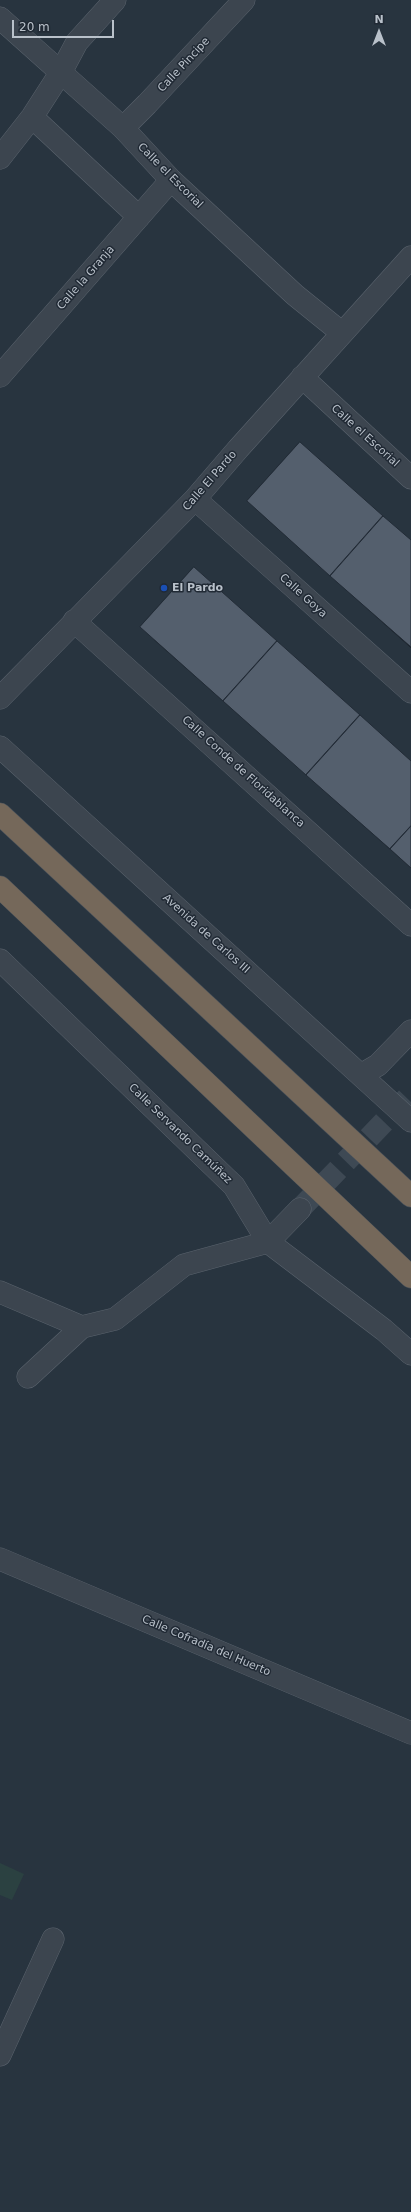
<!DOCTYPE html>
<meta charset="utf-8">
<style>
body{margin:0}
#map{position:relative;width:411px;height:2212px;overflow:hidden;background:#28343f;font-family:"DejaVu Sans",sans-serif}
canvas{display:block}
.north{position:absolute;left:359px;top:12px;width:40px;height:40px;-webkit-text-stroke:3px #212a35;paint-order:stroke;rotate:0deg;font-size:11px;font-weight:700;line-height:16px;text-align:center;color:#b9c1ca}
.north::after{content:'';display:block;margin:auto;width:14px;height:18px;background:#b9c1ca;clip-path:polygon(50% 0,100% 100%,50% 72%,0 100%)}
.scale{position:absolute;left:12px;top:20px;width:102px;height:18px;box-sizing:border-box;border:2px solid #b9c1ca;border-top:0;padding-left:5px;font-size:12px;line-height:14px;white-space:nowrap;color:#b9c1ca;-webkit-text-stroke:3px #212a35;paint-order:stroke}
</style>
<div id="map">
<canvas width="411" height="2212"></canvas>
<div class="north">N</div>
<div class="scale">20 m</div>
</div>
<script>
const c = document.querySelector('canvas').getContext('2d');
c.lineJoin = 'round';
function fillPath(path, color) {
  c.fillStyle = color;
  c.fill(path, 'evenodd');
}
function strokePath(path, color, width, dash) {
  c.strokeStyle = color;
  c.lineWidth = width;
  c.lineCap = dash ? 'butt' : 'round';
  c.setLineDash(dash || []);
  c.stroke(path);
}
function label(font, color, halo, rows, align = 'center') {
  c.font = font + ' "DejaVu Sans",sans-serif';
  c.lineWidth = 3;
  c.setLineDash([]);
  c.textBaseline = 'middle';
  c.strokeStyle = halo;
  c.fillStyle = color;
  for (const [text, x, y, turn = 0] of rows) {
    c.save();
    c.translate(x, y);
    c.rotate((+turn || 0) * Math.PI / 180);
    c.textAlign = isNaN(turn) ? turn : align;
    if (halo) c.strokeText(text, 0, 0);
    c.fillText(text, 0, 0);
    c.restore();
  }
}
const green = new Path2D(`
 M0 1863 24 1874 12 1900 0 1895Z`);
const shadow = new Path2D(`
 M248 501 411 542V648L260 513Z
 M153 639 411 762V868Z`);
const building = new Path2D(`
 M300 442 383 516 330 576 247 501Z
 M383 516 411 540V647L330 576Z
 M194 567 277 641 223 701 140 627Z
 M277 641 360 715 306 775 223 701Z
 M360 715 411 761V826L390 849 306 775Z
 M411 826V868L390 849Z`);
const streetTunnel = new Path2D(`
 M300 1209 411 1094`);
const street = new Path2D(`
 M0 18 123 128 171 180 295 295 342 333
 M32 117 139 217
 M123 128 147 104 244 0
 M0 158 32 117 61 72 77 42 115 0
 M0 376 171 180
 M302 377 411 478
 M195 499 411 692
 M74 621 411 925
 M0 698 195 499 238 449 411 257
 M0 747 411 1121
 M0 960 234 1186 268 1242 384 1330 411 1354
 M361 1075 378 1065 411 1031
 M0 1292 82 1327
 M28 1377 82 1327 115 1319 184 1265 268 1242 300 1209
 M0 1559 411 1733
 M0 2055 53 1939`);
const highway = new Path2D(`
 M0 814 411 1196
 M0 887 411 1277`);
const markers = [
 [164,588,4,"#1a4fb4"]
];
const streetNames = [
 ["Calle Pincipe",184,65,-47],
 ["Calle el Escorial",170,176,45],
 ["Calle la Granja",86,278,-49],
 ["Calle el Escorial",365,436,42],
 ["Calle El Pardo",210,481,-49],
 ["Calle Goya",303,596,42],
 ["Calle Conde de Floridablanca",243,772,42],
 ["Avenida de Carlos III",206,934,42],
 ["Calle Servando Camúñez",180,1134,44],
 ["Calle Cofradía del Huerto",206,1646,23]
];
const poiNames = [
 ["El Pardo",172,588]
];
fillPath(green, '#2b4141');
fillPath(shadow, '#0007');
fillPath(building, '#545f6d');
strokePath(building, '#232c37', 1);
strokePath(streetTunnel, '#3e4954', 22, [22, 11]);
strokePath(street, '#5a636d', 23);
strokePath(highway, '#47505a', 23);
strokePath(street, '#3c454f', 22);
strokePath(highway, '#75685a', 22);
for (const [x, y, r, color] of markers) {
  const dot = new Path2D();
  dot.arc(x, y, r, 0, 2 * Math.PI);
  c.fillStyle = color;
  c.fill(dot);
  strokePath(dot, '#212a35', 1.5);
}
label('11px', '#b9c1ca', '#212a35', streetNames);
label('bold 11px', '#b9c1ca', '#212a35', poiNames, 'left');
</script>
